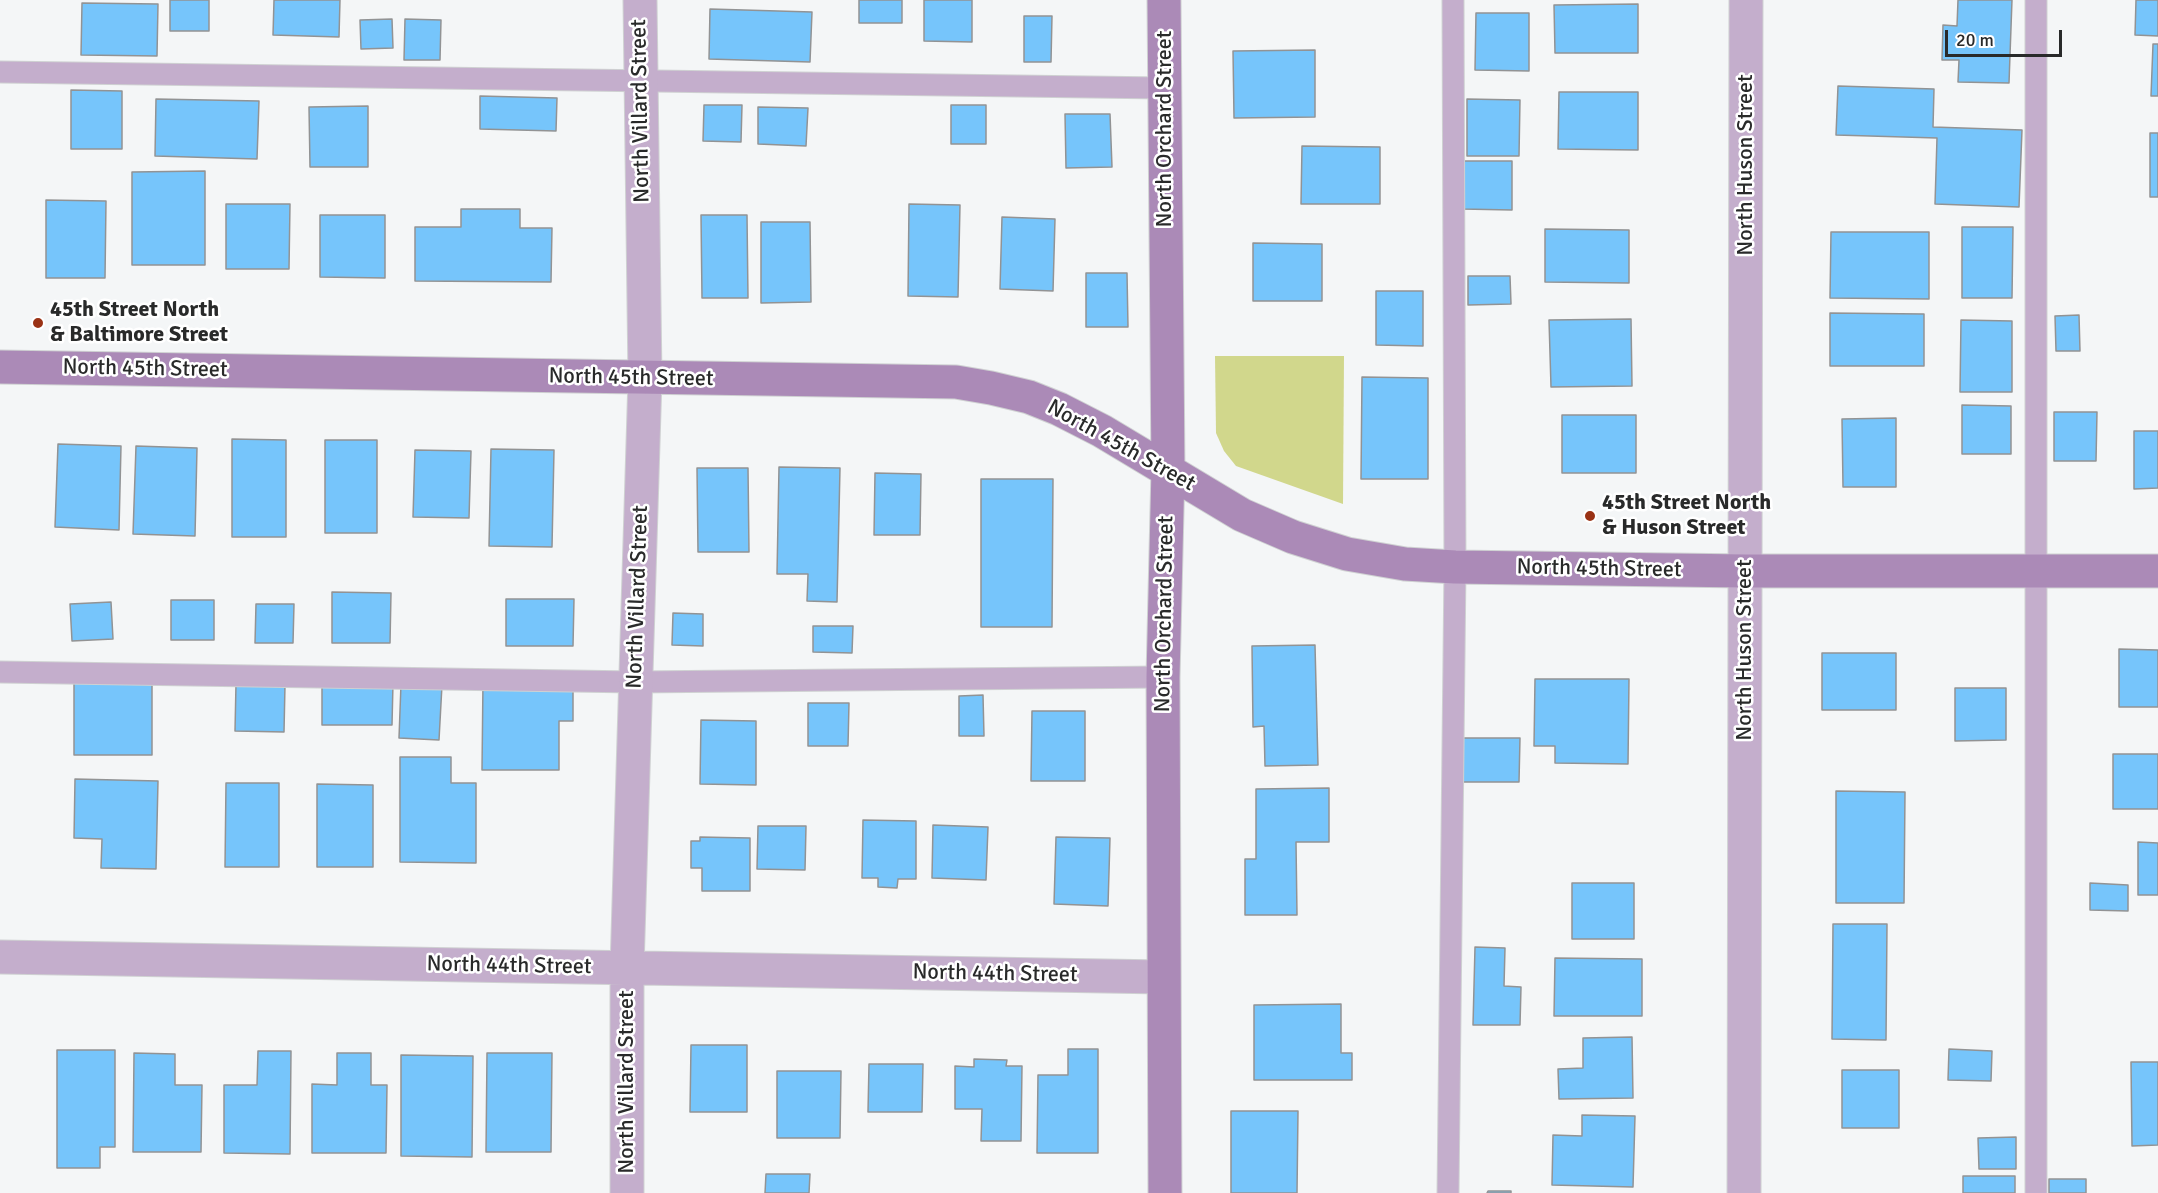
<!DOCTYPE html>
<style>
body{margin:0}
#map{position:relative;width:2158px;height:1193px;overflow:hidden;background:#f4f6f7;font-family:Signika,sans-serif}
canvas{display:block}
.scale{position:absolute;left:1945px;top:30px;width:117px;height:27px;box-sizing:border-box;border:3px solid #292a2a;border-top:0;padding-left:8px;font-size:18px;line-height:21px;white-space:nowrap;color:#292a2a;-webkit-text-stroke:4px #fff;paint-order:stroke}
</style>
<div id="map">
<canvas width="2158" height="1193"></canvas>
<div class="scale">20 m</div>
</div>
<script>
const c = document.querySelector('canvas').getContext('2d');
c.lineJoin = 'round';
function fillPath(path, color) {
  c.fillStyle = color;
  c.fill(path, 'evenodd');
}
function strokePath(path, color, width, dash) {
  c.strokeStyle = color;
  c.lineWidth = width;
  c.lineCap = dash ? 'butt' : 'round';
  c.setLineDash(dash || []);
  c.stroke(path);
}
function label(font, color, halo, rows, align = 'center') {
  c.font = font + ' Signika,sans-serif';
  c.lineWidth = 5;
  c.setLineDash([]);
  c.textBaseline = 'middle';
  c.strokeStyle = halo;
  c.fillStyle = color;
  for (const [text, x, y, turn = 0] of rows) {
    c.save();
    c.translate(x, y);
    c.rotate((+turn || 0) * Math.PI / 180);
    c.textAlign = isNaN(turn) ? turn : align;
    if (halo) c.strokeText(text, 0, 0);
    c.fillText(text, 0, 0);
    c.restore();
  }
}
const green = new Path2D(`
 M1344 356 1343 504 1236 466 1224 451 1216 433 1215 356Z`);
const building = new Path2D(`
 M170 0H209V31H170Z
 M274 0H340L339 37 273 35Z
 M859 0H902V23H859Z
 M924 0H972V42L924 41Z
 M1958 0H2012L2009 83 1958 82 1959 60H1942L1943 25 1957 26Z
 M2136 0H2158V36L2135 35Z
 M82 3 158 4 157 56 81 55Z
 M1638 4V53H1555L1554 5Z
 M710 9 812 12 810 62 709 59Z
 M1476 13H1529V71L1475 70Z
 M1024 16H1052L1051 62H1024Z
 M392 19 393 48 361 49 360 20Z
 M405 19 441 20 440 60H404Z
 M2153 44H2158V96H2151Z
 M1315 50V117L1234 118 1233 51Z
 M1838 86 1934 89 1933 127 2022 130 2019 207 1935 204 1937 138 1836 135Z
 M71 90 122 91V149H71Z
 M1559 92H1638V150L1558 149Z
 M480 96 557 98 556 131 480 129Z
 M156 99 259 101 257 159 155 156Z
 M1467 99 1520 100 1519 156H1467Z
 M704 105H742L741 142 703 141Z
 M951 105H986V144H951Z
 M368 106V167H310L309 107Z
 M758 107 808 108 806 146 758 144Z
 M1065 114H1110L1112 167 1066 168Z
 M2150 133H2158V197H2150Z
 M1302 146 1380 147V204H1301Z
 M1462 161H1512V210L1462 209Z
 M205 171V265H132V172Z
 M46 200 106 201 105 278H46Z
 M226 204H290L289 269H226Z
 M909 204 960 205 958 297 908 296Z
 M461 209H520V228H552L551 282 415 281V227H461Z
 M320 215H385V278L320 277Z
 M701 215H747L748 298H702Z
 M1002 217 1055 219 1053 291 1000 289Z
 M761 222H810L811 302 761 303Z
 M1962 227H2013L2012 298H1962Z
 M1545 229 1629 230V283L1545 282Z
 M1831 232H1929V299L1830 298Z
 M1253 243 1322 244V301H1253Z
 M1086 273H1127L1128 327H1086Z
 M1468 276H1510L1511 304 1468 305Z
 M1376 291H1423V346L1376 345Z
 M1830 313 1924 314V366H1830Z
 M2079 315 2080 351H2056L2055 316Z
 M1631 319 1632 386 1551 387 1549 320Z
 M1961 320 2012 321V392H1960Z
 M1362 377 1428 378V479H1361Z
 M1962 405 2011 406V454H1962Z
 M2054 412H2097L2096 461H2054Z
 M1562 415H1636V473H1562Z
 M1896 418V487H1843L1842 419Z
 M2134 431H2158V488L2134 489Z
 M232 439 286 440V537H232Z
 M325 440H377V533H325Z
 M58 444 121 446 119 530 55 527Z
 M136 446 197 448 195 536 133 534Z
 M491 449 554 450 552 547 489 546Z
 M415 450 471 451 469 518 413 517Z
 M779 467 840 468 837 602 807 601 808 574H777Z
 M697 468H748L749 552H698Z
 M875 473 921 474 920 535H874Z
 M981 479H1053L1052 627H981Z
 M332 592 391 593 390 643H332Z
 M506 599H574L573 646H506Z
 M171 600H214V640H171Z
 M111 602 113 639 72 641 70 604Z
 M256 604H294L293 643H255Z
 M673 613 703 614V646L672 645Z
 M813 626H853L852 653 813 652Z
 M1315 645 1318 765 1265 766 1264 726 1253 727 1252 646Z
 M2119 649 2158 650V707H2119Z
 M1822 653H1896V710H1822Z
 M1535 679H1629L1628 764 1555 763V746H1534Z
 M74 681 152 682V755H74Z
 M483 681 573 682V721H559V770H482Z
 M322 682 393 683 392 725H322Z
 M236 684 285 685 284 732 235 731Z
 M401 684 442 685 439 740 399 738Z
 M1955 688H2006V740L1955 741Z
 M983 695 984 736H959V696Z
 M808 703H849L848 746H808Z
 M1032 711H1085V781H1031Z
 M701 720 756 721V785L700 784Z
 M1460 738H1520L1519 782H1460Z
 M2113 754H2158V809H2113Z
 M400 757H451V783H476V863L400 862Z
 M75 779 158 781 156 869 101 868 102 839 74 838Z
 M226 783H279V867H225Z
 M317 784 373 785V867H317Z
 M1329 788V842H1296L1297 915H1245V859H1256V789Z
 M1836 791 1905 792 1904 903H1836Z
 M863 820 916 821V879H898L897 888 878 887V878H862Z
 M933 825 988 827 986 880 932 878Z
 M758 826H806L805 870 757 869Z
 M700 837 750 838V891H702V868H691V841H700Z
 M1056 837 1110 838 1108 906 1054 904Z
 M2138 842 2158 843V895H2138Z
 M1572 883H1634V939H1572Z
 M2090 883 2128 885V911L2090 910Z
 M1833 924H1887L1886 1040 1832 1039Z
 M1475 947 1505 948 1504 986 1521 987 1520 1025H1473Z
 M1555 958 1642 959V1016H1554Z
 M1341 1004V1053H1352V1080H1254V1005Z
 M1632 1037 1633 1098 1559 1099 1558 1069 1583 1068V1038Z
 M691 1045H747V1112H690Z
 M1068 1049H1098V1153H1037L1038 1075H1068Z
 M1949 1049 1992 1051 1991 1081 1948 1080Z
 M57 1050H115V1147H100V1168H57Z
 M258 1051H291L290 1154 224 1153V1085H257Z
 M134 1053 175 1054V1085H202L201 1152H133Z
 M337 1053H371V1085H387L386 1153H312V1084L337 1085Z
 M487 1053H552L551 1152H486Z
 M401 1055 473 1056 472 1157 401 1156Z
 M974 1059 1007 1060 1006 1066H1022L1021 1141H981L982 1109H955V1066L974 1067Z
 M2131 1062H2158V1145L2132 1146Z
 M869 1064H923L922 1112H868Z
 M1842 1070H1899V1128H1842Z
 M777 1071H841L840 1138H777Z
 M1231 1111H1298L1297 1193H1231Z
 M1582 1115 1635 1116 1633 1187 1552 1185 1553 1135 1582 1136Z
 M2016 1137V1169H1979L1978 1138Z
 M766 1174H810L809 1193H765Z
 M1963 1176H2015V1193H1963Z
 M2049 1179H2086V1193H2049Z
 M1488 1191H1511V1193H1487Z`);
const lane = new Path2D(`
 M2036 0V1193
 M0 72 1163 88
 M0 672 635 682 1163 677
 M1448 1193 1455 567 1453 0`);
const street = new Path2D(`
 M0 957 1163 977
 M627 1193V968L645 378 640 0
 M1744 1193 1746 0`);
const secondary = new Path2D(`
 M1164 0 1168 469 1163 677 1165 1193
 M0 367 956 382 991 388 1029 397 1059 409 1102 431 1242 515 1293 537 1347 554 1405 564 1455 567 1745 571H2158`);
const markers = [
 [38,323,6,"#9a3215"],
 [1590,516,6,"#9a3215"]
];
const streetNames = [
 ["North Villard Street",641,111,-91],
 ["North Orchard Street",1165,129,-90],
 ["North Huson Street",1746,165,-90],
 ["North 45th Street",145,369,1],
 ["North 45th Street",631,378,1],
 ["North 45th Street",1121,446,29],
 ["North 45th Street",1599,569,1],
 ["North Villard Street",638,597,-88],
 ["North Orchard Street",1165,614,-89],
 ["North Huson Street",1745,650,-90],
 ["North 44th Street",509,966,1],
 ["North 44th Street",995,974,1],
 ["North Villard Street",627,1082,-90]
];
const poiNames = [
 ["45th Street North",50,310],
 ["& Baltimore Street",50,335],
 ["45th Street North",1602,503],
 ["& Huson Street",1602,528]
];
fillPath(green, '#d1d78c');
fillPath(building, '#76c5fb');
strokePath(building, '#929394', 1.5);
strokePath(lane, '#cfd1d2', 23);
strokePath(street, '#cfd1d2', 35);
strokePath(secondary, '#cfd1d2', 35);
strokePath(lane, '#c4aecc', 21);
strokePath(street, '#c4aecc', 33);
strokePath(secondary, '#ab8ab7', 33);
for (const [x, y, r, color] of markers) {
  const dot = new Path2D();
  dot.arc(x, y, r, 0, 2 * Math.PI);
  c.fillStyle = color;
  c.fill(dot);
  strokePath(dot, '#fff', 2);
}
label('22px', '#292a2a', '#fff', streetNames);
label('bold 22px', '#292a2a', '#fff', poiNames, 'left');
</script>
